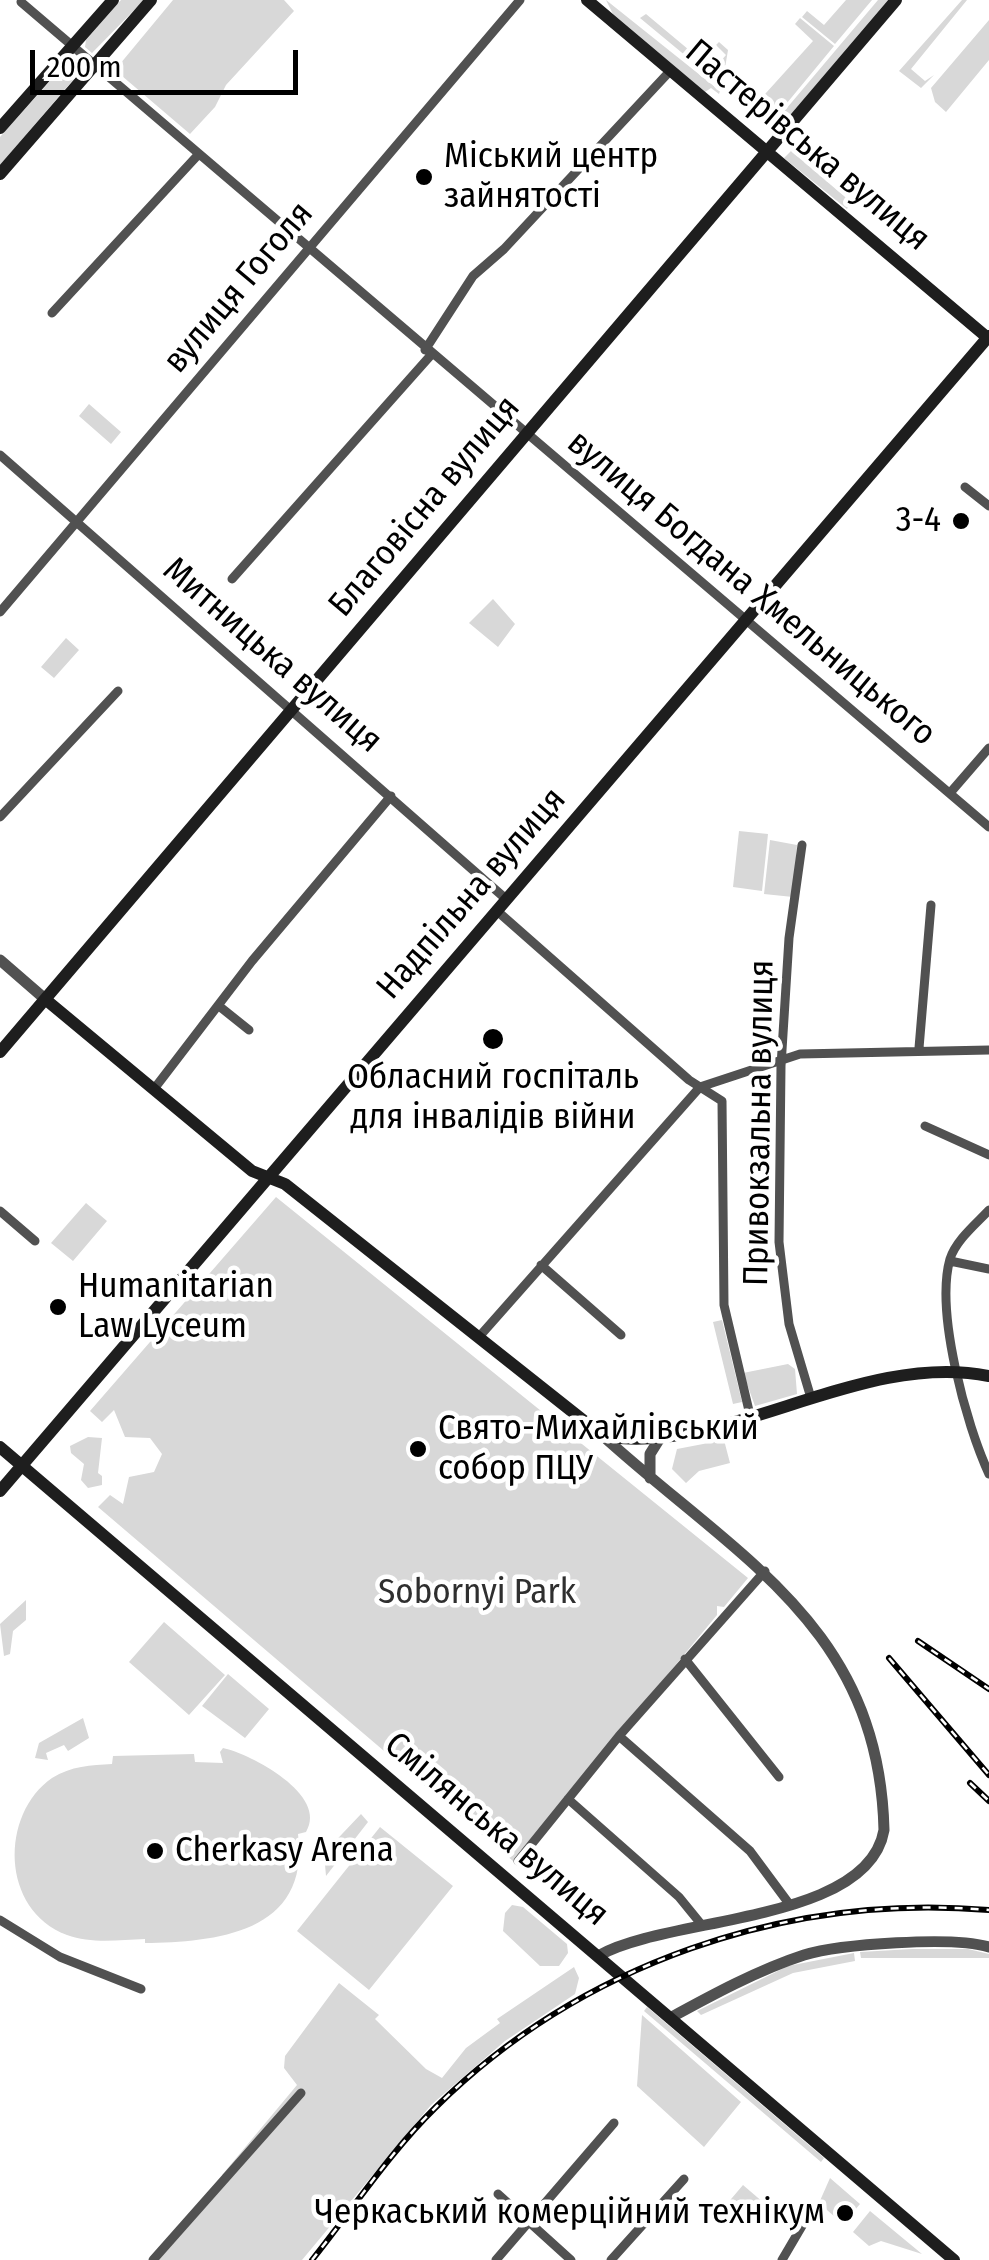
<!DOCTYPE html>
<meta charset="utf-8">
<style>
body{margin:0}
#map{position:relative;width:989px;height:2260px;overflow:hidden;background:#fff;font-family:"Fira Sans Condensed",sans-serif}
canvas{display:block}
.scale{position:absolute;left:30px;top:50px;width:268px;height:45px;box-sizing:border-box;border:5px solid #000;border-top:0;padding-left:12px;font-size:30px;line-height:35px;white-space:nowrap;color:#000;-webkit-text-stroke:8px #fff;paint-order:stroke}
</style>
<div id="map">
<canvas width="989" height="2260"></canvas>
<div class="scale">200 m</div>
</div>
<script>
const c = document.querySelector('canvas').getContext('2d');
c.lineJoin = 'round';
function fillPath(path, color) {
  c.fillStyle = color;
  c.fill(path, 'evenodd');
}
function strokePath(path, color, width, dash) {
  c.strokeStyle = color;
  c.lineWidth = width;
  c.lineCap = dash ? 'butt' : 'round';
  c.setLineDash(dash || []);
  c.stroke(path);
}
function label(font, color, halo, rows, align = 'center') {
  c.font = font + ' "Fira Sans Condensed",sans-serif';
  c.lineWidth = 9;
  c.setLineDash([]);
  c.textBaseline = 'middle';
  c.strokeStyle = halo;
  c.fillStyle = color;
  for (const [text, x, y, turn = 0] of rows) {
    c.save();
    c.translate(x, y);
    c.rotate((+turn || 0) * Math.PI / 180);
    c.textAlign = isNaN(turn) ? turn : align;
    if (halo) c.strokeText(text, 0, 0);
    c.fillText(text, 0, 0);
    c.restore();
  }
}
const green = new Path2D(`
 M121 0H144L92 53 85 47 86 40Z
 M173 0H284L294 11 226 85 215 107 190 134 115 70Z
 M606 0 720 91 719 94 711 88 705 92 613 14Z
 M846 0H872L835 44 802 17 807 11 824 25Z
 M878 0H888L776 132 770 128Z
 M962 0H967L911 69 925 81 934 75 921 88 899 71Z
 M646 14 713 70 726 55 716 45 719 42 728 50 722 86 640 18Z
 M800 18 834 46 768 126 733 97 739 90 756 104 813 41 795 24Z
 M989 20V60L946 112 935 102 931 88Z
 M68 61 79 73 0 165V137Z
 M791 151 851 202 847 209 784 158Z
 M89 404 121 432 111 444 79 416Z
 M493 599 515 624 498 647 469 623Z
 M66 638 79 650 54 678 41 667Z
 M739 831 768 834 762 891 733 887Z
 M770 840 797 845 793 897 764 894Z
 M276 1197 748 1578 724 1607 717 1606V1615L513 1861 98 1507 110 1495 123 1504 129 1477 154 1472 162 1454 150 1438 125 1437 114 1410 102 1422 90 1411Z
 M86 1203 107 1221 73 1261 51 1243Z
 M722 1320 742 1402 733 1404 713 1322Z
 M788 1364 795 1369 797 1394 755 1406 743 1373Z
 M88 1437 102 1438 98 1473 102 1476V1485L88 1488 81 1480 84 1464 71 1453 70 1446Z
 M724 1440 730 1463 699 1471 686 1483 672 1469 677 1449Z
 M26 1600V1620L13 1631 10 1654 4 1656 0 1624Z
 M164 1622 225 1675 189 1715 129 1662Z
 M228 1674 269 1709 245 1738 202 1706Z
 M83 1718 89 1738 68 1751 64 1745 46 1753 48 1760 35 1758 39 1743Z
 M223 1748C251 1754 329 1795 306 1832L298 1834C311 1934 214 1942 145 1943V1939C119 1940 91 1944 67 1935 0 1910 0 1814 52 1778 71 1766 91 1765 112 1764L113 1756 194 1754 195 1762 223 1763 220 1752Z
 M361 1814 368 1822 326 1876 324 1853Z
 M380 1827 453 1886 369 1990 297 1931Z
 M512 1905 523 1907 567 1944 568 1953 559 1966H540L503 1931 505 1913Z
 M912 1949H968L989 1954V1958H861L860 1952Z
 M854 1953 855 1961 793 1973 701 2015 697 2011 788 1966Z
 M574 1967 579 1978 575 1994 505 2041 431 2105 302 2260H155L227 2179 222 2175 297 2085 284 2068 285 2056 339 1983 379 2015 375 2019 426 2069 442 2078 466 2048 500 2023 497 2019Z
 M647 2007 824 2158 821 2162 644 2011Z
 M642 2015 741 2102 704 2147 637 2086Z
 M830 2178 860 2204 843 2224 819 2203Z
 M743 2185 764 2203 747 2223 726 2205Z
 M870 2211 922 2254 881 2241 869 2246 853 2232Z`);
const minor = new Path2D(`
 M21 2 989 827
 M52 313 197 156
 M425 350 473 276 504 249 671 70
 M0 455 506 899
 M965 487 989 506
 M232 579 431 355
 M0 612 520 0
 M950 793 989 748
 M0 817 118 691
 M802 845 789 938 781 1066 779 1242 789 1324 811 1398
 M496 910 689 1080 722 1101 724 1305 750 1415
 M219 1006 249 1030
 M919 1048 931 905
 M154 1089 252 961 391 796
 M925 1126 989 1155
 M989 1210C976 1224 956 1240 950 1259 935 1312 966 1424 989 1474
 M0 1211 35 1241
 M950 1261 989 1269
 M541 1265 621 1335
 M478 1338 700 1087 800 1054 989 1050
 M685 1659 779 1777
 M619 1736 750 1851 790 1905
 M568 1799 679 1897 701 1924
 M518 1861 619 1736 765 1571
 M0 1920 60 1957 141 1989
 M498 2194 571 2260
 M153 2260 301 2093
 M496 2260 614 2123
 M611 2260 684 2179
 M782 2260 802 2226`);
const tertiary = new Path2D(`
 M0 960 45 999
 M650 1478V1454L660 1438
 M598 1956C666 1916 868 1924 884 1830 879 1626 736 1557 603 1436
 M670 2018C712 1995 758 1970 804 1955 840 1944 953 1936 989 1947`);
const secondary = new Path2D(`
 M587 0 989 339
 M0 128 113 0
 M0 174 151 0
 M45 999 252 1171 285 1184 603 1436C725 1457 859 1350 989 1376
 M0 1052 896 0
 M0 1447 954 2260
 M0 1491 989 336`);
const rail = new Path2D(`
 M918 1641 989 1689
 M889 1658 989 1775
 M970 1783 989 1801
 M312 2260C352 2210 390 2152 436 2107 581 1964 786 1893 989 1910`);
const markers = [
 [424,177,10,"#000"],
 [961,521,10,"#000"],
 [493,1039,12,"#000"],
 [58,1307,10,"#000"],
 [418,1449,10,"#000"],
 [155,1851,10,"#000"],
 [845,2213,10,"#000"]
];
const streetNames = [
 ["Пастерівська вулиця",807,146,40],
 ["вулиця Гоголя",239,288,-50],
 ["Благовісна вулиця",425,507,-50],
 ["вулиця Богдана Хмельницького",751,589,40],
 ["Митницька вулиця",272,656,41],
 ["Надпільна вулиця",472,894,-49],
 ["Привокзальна вулиця",760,1123,-89],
 ["Смілянська вулиця",496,1830,40]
];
const poiNames = [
 ["Міський центр",444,157],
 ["зайнятості",444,197],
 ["3-4",941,521,"right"],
 ["Обласний госпіталь",493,1078,"center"],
 ["для інвалідів війни",493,1118,"center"],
 ["Humanitarian",78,1287],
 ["Law Lyceum",78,1327],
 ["Свято-Михайлівський",438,1429],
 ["собор ПЦУ",438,1469],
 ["Cherkasy Arena",175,1851],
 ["Черкаський комерційний технікум",825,2213,"right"]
];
const parkNames = [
 ["Sobornyi Park",477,1593]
];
fillPath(green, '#d8d8d8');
strokePath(minor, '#515151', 9);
strokePath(tertiary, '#515151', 11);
strokePath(secondary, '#1e1e1e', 12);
strokePath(rail, '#000', 6);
strokePath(rail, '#fff', 2.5, [8]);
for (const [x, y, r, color] of markers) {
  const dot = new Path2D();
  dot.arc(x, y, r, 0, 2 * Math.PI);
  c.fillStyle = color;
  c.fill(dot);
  strokePath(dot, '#fff', 4);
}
label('35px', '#000', '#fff', streetNames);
label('35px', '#000', '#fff', poiNames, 'left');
label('35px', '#2f2f2f', '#fff', parkNames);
</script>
